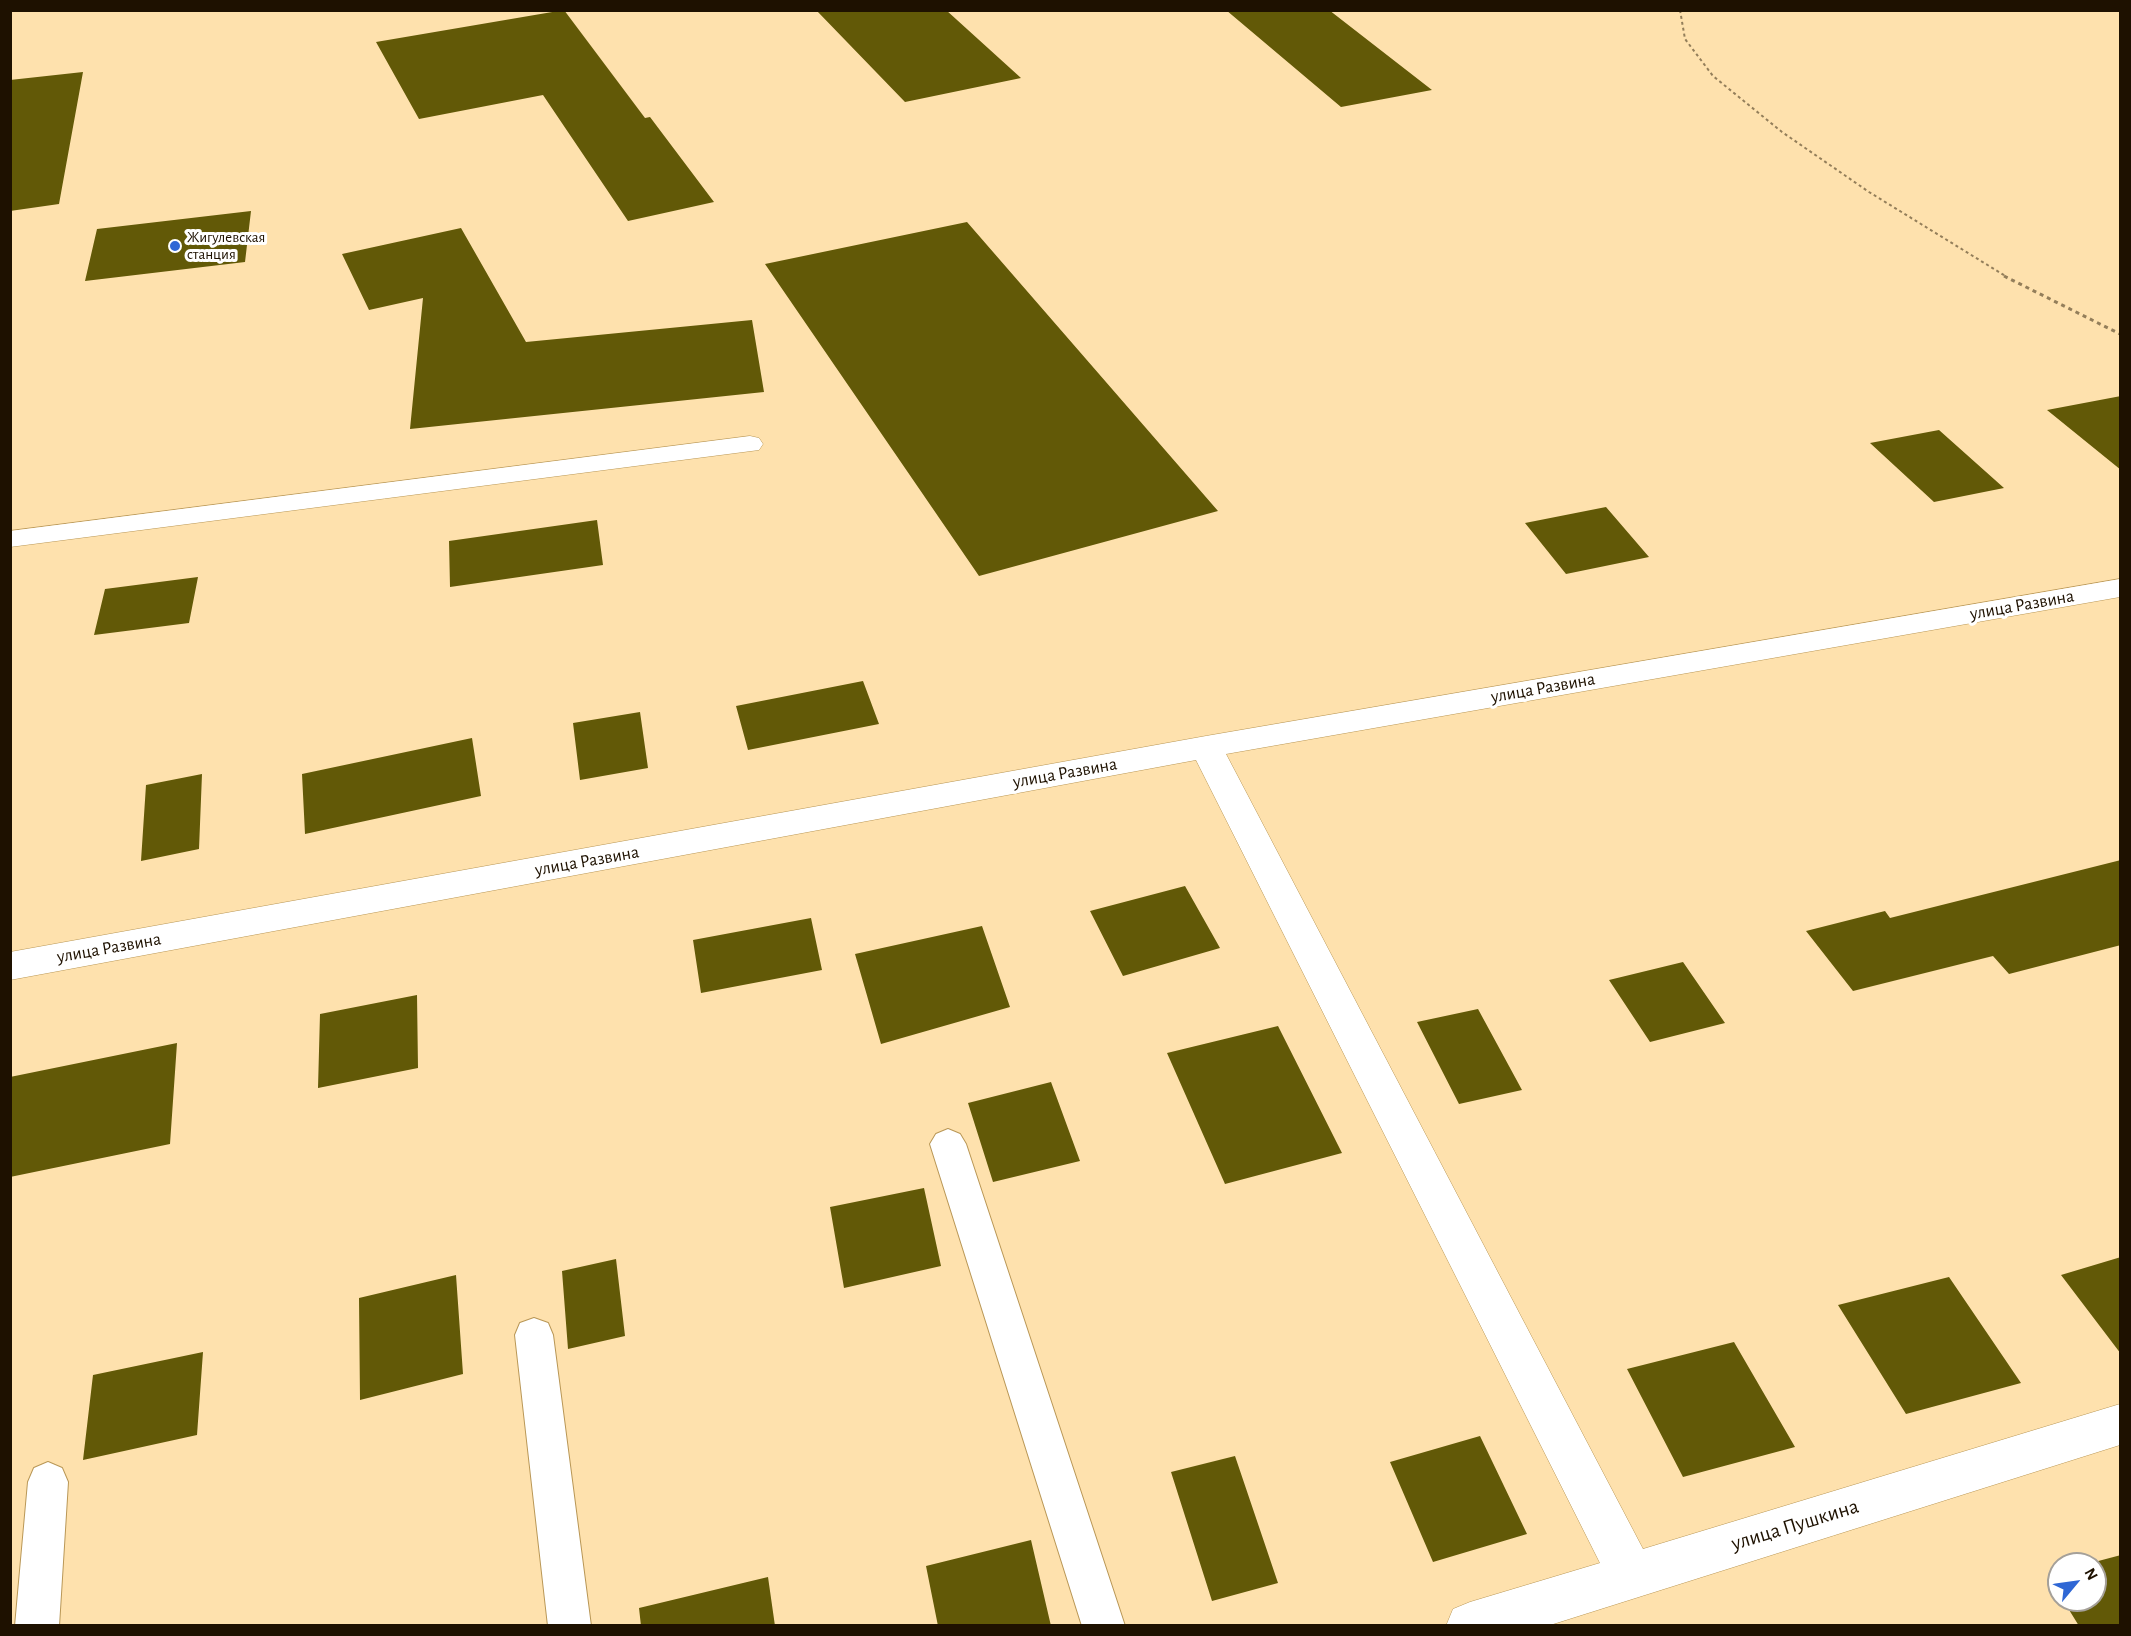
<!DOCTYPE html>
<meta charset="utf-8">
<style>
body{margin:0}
#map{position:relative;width:2131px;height:1636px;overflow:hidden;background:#fee1ad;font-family:"Alegreya Sans",sans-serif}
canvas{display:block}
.frame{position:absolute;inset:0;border:12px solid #1e1100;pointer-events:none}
.north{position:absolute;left:2047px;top:1552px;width:60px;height:60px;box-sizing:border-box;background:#fff;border:2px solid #a5a099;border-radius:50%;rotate:61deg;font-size:16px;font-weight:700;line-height:24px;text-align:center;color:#1e1100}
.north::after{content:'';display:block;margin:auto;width:21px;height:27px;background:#2f67d5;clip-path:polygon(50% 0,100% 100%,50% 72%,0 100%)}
</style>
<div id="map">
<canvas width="2131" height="1636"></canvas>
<div class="frame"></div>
<div class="north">N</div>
</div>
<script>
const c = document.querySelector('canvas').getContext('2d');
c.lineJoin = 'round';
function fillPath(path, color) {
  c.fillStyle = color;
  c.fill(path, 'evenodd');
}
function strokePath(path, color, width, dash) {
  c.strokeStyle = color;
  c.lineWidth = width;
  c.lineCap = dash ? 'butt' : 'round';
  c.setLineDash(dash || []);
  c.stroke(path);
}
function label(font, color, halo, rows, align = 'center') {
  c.font = font + ' "Alegreya Sans",sans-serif';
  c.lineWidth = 6;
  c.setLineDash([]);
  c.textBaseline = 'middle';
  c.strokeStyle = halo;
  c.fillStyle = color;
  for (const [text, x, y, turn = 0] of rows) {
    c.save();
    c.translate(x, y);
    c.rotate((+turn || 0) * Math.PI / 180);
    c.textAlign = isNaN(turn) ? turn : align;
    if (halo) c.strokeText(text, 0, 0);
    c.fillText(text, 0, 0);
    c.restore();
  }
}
const building = new Path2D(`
 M564 10 645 118 650 117 714 202 628 221 543 95 419 119 376 42Z
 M946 10 1021 78 905 102 817 11Z
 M1226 10H1329L1432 90 1341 107Z
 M83 72 59 204 10 211V80Z
 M251 211 245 262 85 281 97 229Z
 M967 222 1218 511 979 576 765 264Z
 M461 228 526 342 752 320 764 392 410 429 423 298 369 310 342 254Z
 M2121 396V470L2047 410Z
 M1939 430 2004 488 1934 502 1870 443Z
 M1606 507 1649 557 1566 574 1525 523Z
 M597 520 603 565 450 587 449 541Z
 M198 577 189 623 94 635 105 589Z
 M863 681 879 724 748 750 736 706Z
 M640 712 648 768 580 780 573 723Z
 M472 738 481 796 305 834 302 774Z
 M202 774 199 849 141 861 146 785Z
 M2121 860V945L2009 974 1993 956 1853 991 1806 931 1885 911 1890 918Z
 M1185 886 1220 948 1123 976 1090 911Z
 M811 918 822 970 701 993 693 940Z
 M982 926 1010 1007 881 1044 855 954Z
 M1683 962 1725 1023 1650 1042 1609 980Z
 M417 995 418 1068 318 1088 320 1014Z
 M1478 1009 1522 1090 1459 1104 1417 1022Z
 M1278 1026 1342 1153 1225 1184 1167 1053Z
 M177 1043 170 1144 10 1177V1077Z
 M1051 1082 1080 1161 993 1182 968 1103Z
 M924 1188 941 1266 844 1288 830 1207Z
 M2121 1257V1354L2061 1275Z
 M616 1259 625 1336 568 1349 562 1271Z
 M456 1275 463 1374 360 1400 359 1298Z
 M1949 1277 2021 1383 1906 1414 1838 1305Z
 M1734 1342 1795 1447 1683 1477 1627 1369Z
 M203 1352 197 1435 83 1460 93 1375Z
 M1480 1436 1527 1534 1433 1562 1390 1462Z
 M1235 1456 1278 1583 1212 1601 1171 1472Z
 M1031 1540 1051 1626H938L926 1566Z
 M2121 1555V1626H2079L2063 1600H2095V1564H2087Z
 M768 1577 775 1626H641L639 1608Z`);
const pathFar1 = new Path2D(`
 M1680 10 1685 39 1713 76 1782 132 1869 192 2007 277`);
const path = new Path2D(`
 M2004 276 2120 334`);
const service = new Path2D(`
 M948 1129 960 1134 966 1144 1125 1626H1082L930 1144 936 1134Z
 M534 1318 548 1323 553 1335 591 1626H548L515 1335 520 1323Z
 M48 1462 62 1468 68 1482 59 1626H15L28 1482 34 1468Z`);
const minor = new Path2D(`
 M750 436 759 438 763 444 759 450 10 547V531Z
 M2120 579V597L1226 754 1643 1549 2120 1404V1445L1547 1626H1446L1453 1609 1470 1602 1600 1563 1196 760 10 980V952L1206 736Z`);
const markers = [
 [175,246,6,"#2f67d5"]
];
const farPoinames = [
 ["Жигулевская",187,237],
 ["станция",187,254]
];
const streetNames = [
 ["улица Развина",2022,605,-10],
 ["улица Развина",1543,688,-10],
 ["улица Развина",1065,773,-10],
 ["улица Развина",587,861,-10],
 ["улица Развина",109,948,-10]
];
const nearStreetnames = [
 ["улица Пушкина",1795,1525,-17]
];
fillPath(building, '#625907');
strokePath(service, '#b99756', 2);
strokePath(minor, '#b99756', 1);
strokePath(pathFar1, '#937e5a', 2, [3, 3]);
strokePath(path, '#937e5a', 3, [4, 4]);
fillPath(service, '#fff');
fillPath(minor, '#fff');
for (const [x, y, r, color] of markers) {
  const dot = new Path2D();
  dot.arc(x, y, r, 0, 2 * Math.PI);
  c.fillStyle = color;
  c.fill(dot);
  strokePath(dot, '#fff', 2);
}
label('15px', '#1e1100', '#fff', farPoinames, 'left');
label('18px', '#1e1100', '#fff', streetNames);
label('21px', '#1e1100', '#fff', nearStreetnames);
</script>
